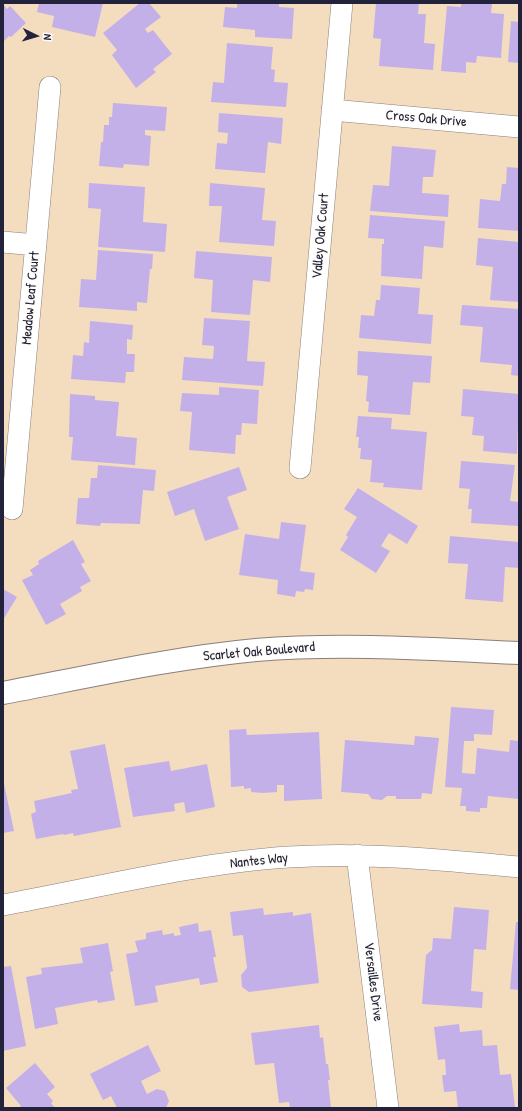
<!DOCTYPE html>
<style>
body{margin:0}
#map{position:relative;width:522px;height:1111px;overflow:hidden;background:#f4dcbe;font-family:"Patrick Hand",sans-serif}
canvas{display:block}
.frame{position:absolute;inset:0;border:4px solid #22223b;pointer-events:none}
.north{position:absolute;left:16px;top:16px;width:40px;height:40px;-webkit-text-stroke:3px #fdfcf7;paint-order:stroke;rotate:95deg;font-size:11px;font-weight:700;line-height:16px;text-align:center;color:#22223b}
.north::after{content:'';display:block;margin:auto;width:14px;height:18px;background:#22223b;clip-path:polygon(50% 0,100% 100%,50% 72%,0 100%)}
</style>
<div id="map">
<canvas width="522" height="1111"></canvas>
<div class="frame"></div>
<div class="north">N</div>
</div>
<script>
const c = document.querySelector('canvas').getContext('2d');
c.lineJoin = 'round';
function fillPath(path, color) {
  c.fillStyle = color;
  c.fill(path, 'evenodd');
}
function strokePath(path, color, width, dash) {
  c.strokeStyle = color;
  c.lineWidth = width;
  c.lineCap = dash ? 'butt' : 'round';
  c.setLineDash(dash || []);
  c.stroke(path);
}
function label(font, color, halo, rows, align = 'center') {
  c.font = font + ' "Patrick Hand",sans-serif';
  c.lineWidth = 3;
  c.setLineDash([]);
  c.textBaseline = 'middle';
  c.strokeStyle = halo;
  c.fillStyle = color;
  for (const [text, x, y, turn = 0] of rows) {
    c.save();
    c.translate(x, y);
    c.rotate((+turn || 0) * Math.PI / 180);
    c.textAlign = isNaN(turn) ? turn : align;
    if (halo) c.strokeText(text, 0, 0);
    c.fillText(text, 0, 0);
    c.restore();
  }
}
const building = new Path2D(`
 M39 3H103L95 37 52 27 54 16 37 12Z
 M140 3H149L161 17 145 29 148 33 153 30 172 54 153 69 156 72 136 88 112 55 117 50 103 33Z
 M237 3H279V7L294 8 292 39 255 37V30L223 27 225 7 237 8Z
 M376 3H419L418 14H426L424 43 435 44 433 70 379 66 381 39 373 38Z
 M461 3H492L491 13 504 14 501 58 477 56 476 63 466 62V73L441 71 447 6 461 7Z
 M3 4 7 9 10 6 26 23 11 37 9 36 3 42Z
 M511 21 519 22V63L508 62Z
 M227 43 273 47 271 69 275 70 274 82 288 83 286 107 211 102 213 82 224 83Z
 M113 103 167 107 165 131 145 130V135L151 136 149 166 124 164 123 168 99 166 101 142H103L104 125H109V117H112Z
 M219 113 283 118 281 144 268 142 265 173 215 169 217 143 227 144 228 133 218 132Z
 M392 146 436 150 433 177H423L422 193 449 195 448 217 370 211 373 185 389 186Z
 M507 167 519 168V231L478 228 480 199 500 201 502 184H506Z
 M89 183 145 187 143 222 167 224 165 252 98 247 101 209 88 208Z
 M210 183 265 188 262 220 276 221 274 246 219 242 222 206H209Z
 M370 215 445 221 443 248 424 246 422 279 381 276 382 244H384V239L368 238Z
 M478 238 519 242V302L490 300 493 267 476 265Z
 M98 250 153 254 152 269H150L147 303 137 302V311L79 307 81 279 96 280Z
 M196 251 272 257 270 282 253 280 250 315 211 312 213 280 194 278Z
 M381 285 420 288 418 314 433 315 431 344 359 338 361 315 374 316 376 300H380Z
 M462 305 519 309V376L511 375 512 365 480 362 483 327 460 325Z
 M204 318 250 321 247 361 265 362 263 386 182 380 184 357 213 359 214 346 202 345Z
 M90 321 133 325 132 340 127 339V354H135L134 372H126L125 383 71 379 73 355 83 356 84 342 89 343Z
 M358 351 432 356 430 383 413 382 410 415 368 412 369 402 366 401 368 376 357 375Z
 M219 387 259 390 257 424 242 423 241 435H236L235 454 189 450 192 412 180 411 182 393 219 395Z
 M463 389 519 394 517 454 483 451 484 436 472 435 474 417 461 416Z
 M70 394 95 396V400L119 402 116 436 137 438 135 465 71 460 73 437H69Z
 M358 416 392 418 391 429 427 432 422 490 383 487 384 483 370 482 372 460 360 459 361 448H358L359 437H356Z
 M461 461 515 465 510 501 519 502V526L471 523 472 509H468L470 489 459 488Z
 M98 465 156 470 154 491 143 490 140 524 101 523 100 526 76 524 78 498H89L91 478H97Z
 M239 467 247 490 227 497 239 529 205 541 194 509 175 516 167 492Z
 M358 488 418 526 407 544 389 533 381 546 390 551 376 573 340 550 348 537 346 535 357 517 344 509Z
 M281 522 306 525 300 571 315 573 313 590 305 589 304 592 296 591 295 597 277 594 278 580 239 575 245 534 279 539Z
 M450 536 519 542V568L505 567 503 602 465 599 468 564 448 563Z
 M73 540 85 562 81 564 91 581 80 587 82 591 60 604 66 614 46 625 22 580 33 575 30 570 39 564 38 561Z
 M3 589 17 597 3 620Z
 M451 707 494 710 492 735 474 734V741H464L462 773 475 774 477 748 509 752 510 740 519 741V799L488 796 487 808H480V812L466 811V806H460L462 788 445 787Z
 M246 729 247 735 319 732 322 799 284 801V785H277V792L262 793 251 792V788L244 789V786L231 787 229 730Z
 M415 736 439 738 432 794 422 793 421 799H396V796H387L382 800 372 799 368 794 341 792 345 740 414 745Z
 M105 744 121 827 74 836 73 833 64 835 63 834 36 839 31 814 36 812 34 801 72 793 71 790 78 789 70 751Z
 M169 761 171 771 207 764 215 807 186 813 184 802 174 804 175 811 133 817 124 768Z
 M3 779 14 831 3 833Z
 M454 907 489 910 486 950 474 949 471 991 483 992 482 1008 422 1004 426 955 432 950 433 938 451 939Z
 M263 908 264 915 293 912V916L311 913 319 983 249 992 242 987 241 975 247 968 243 935 233 936 230 912Z
 M516 922H519V990L510 989Z
 M198 923 199 932 211 930 216 957H213L218 982 200 985 199 978 155 986 158 1002 135 1006 126 954 138 952 135 941 146 939V933L162 930 163 935 174 933V936L181 935 179 927Z
 M108 943 113 971 110 972 115 1000 98 1003 97 1000 55 1008 58 1024 35 1029 26 977 42 974 41 968 83 963 80 948Z
 M11 966 26 1046 3 1051V967Z
 M459 1024 460 1032 482 1030 483 1046 497 1045 500 1075 511 1074 515 1107 458 1108 456 1091 444 1092 442 1075H446L445 1059 438 1060 434 1027Z
 M319 1025 320 1038 323 1037 326 1064H328L330 1080H328L331 1108H290L289 1102 279 1103 274 1063 255 1065 251 1033Z
 M148 1045 161 1071 141 1081 147 1094 157 1089 165 1091 169 1101 166 1108H117L111 1096 103 1100 90 1074Z
 M35 1063 55 1087 47 1094 53 1101 51 1103 55 1108H19L21 1106 6 1088Z`);
const minor = new Path2D(`
 M332 110 519 127
 M3 242 36 245
 M300 468 342 3
 M12 509 50 87
 M357 855 388 1108
 M3 905C96 888 195 863 289 857 366 852 442 860 519 867`);
const tertiary = new Path2D(`
 M3 693C87 677 171 658 256 650 343 643 432 649 519 653`);
const streetNames = [
 ["Cross Oak Drive",426,119,5],
 ["Valley Oak Court",321,236,-85],
 ["Meadow Leaf Court",31,298,-85],
 ["Scarlet Oak Boulevard",259,652,-5],
 ["Nantes Way",259,861,-6],
 ["Versailles Drive",373,982,83]
];
fillPath(building, '#c4b0e9');
strokePath(minor, '#8b7f7c', 22);
strokePath(tertiary, '#8b7f7c', 24);
strokePath(minor, '#fff', 21);
strokePath(tertiary, '#fff', 22);
label('14px', '#22223b', '#fdfcf7', streetNames);
</script>
